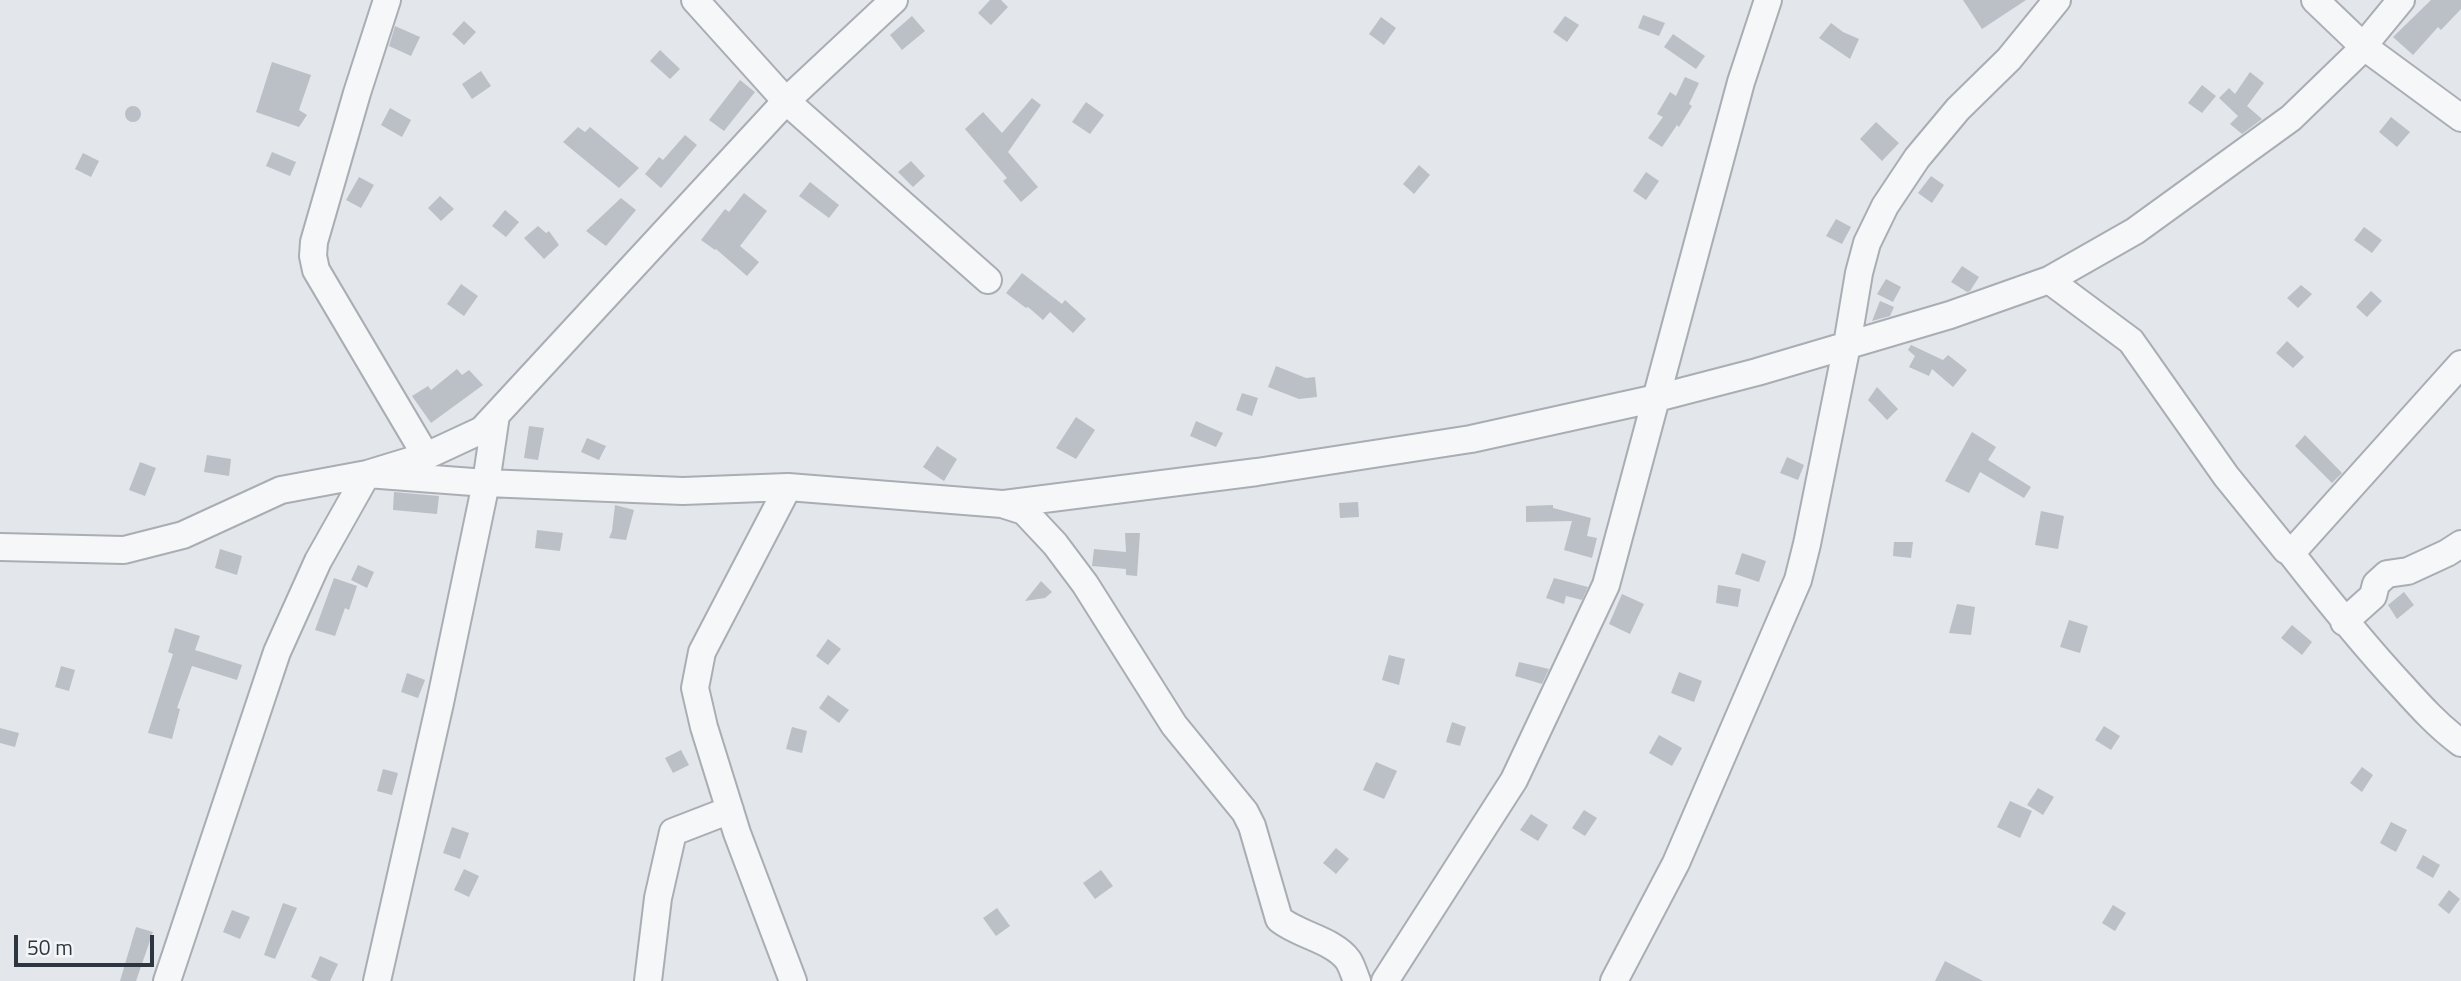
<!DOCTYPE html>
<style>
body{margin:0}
#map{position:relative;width:2461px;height:981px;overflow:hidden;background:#e3e6ea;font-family:"Titillium Web",sans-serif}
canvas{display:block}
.scale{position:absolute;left:14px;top:935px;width:140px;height:32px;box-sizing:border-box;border:4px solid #2d3540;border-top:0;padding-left:9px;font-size:21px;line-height:24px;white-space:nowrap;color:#2d3540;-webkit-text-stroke:5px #f3f5f7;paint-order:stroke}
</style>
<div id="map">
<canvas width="2461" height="981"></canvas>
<div class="scale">50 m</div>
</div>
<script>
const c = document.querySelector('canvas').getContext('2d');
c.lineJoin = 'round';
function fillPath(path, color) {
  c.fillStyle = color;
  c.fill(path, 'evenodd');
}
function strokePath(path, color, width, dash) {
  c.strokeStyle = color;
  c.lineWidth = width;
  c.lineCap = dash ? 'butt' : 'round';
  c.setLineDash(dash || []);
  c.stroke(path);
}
const building = new Path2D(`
 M990 0H1001L1008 7 991 25 978 13Z
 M1963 0H2026L1982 29Z
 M2431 0H2461V9L2441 30 2438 27 2413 55 2393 37Z
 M1643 15 1665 23 1659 36 1638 28Z
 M912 16 925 31 902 50 890 35Z
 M1565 16 1579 25 1567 42 1553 32Z
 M1381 17 1396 28 1384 45 1369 34Z
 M464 21 476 32 464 45 452 34Z
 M1831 23 1843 32 1859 39 1850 59 1819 38Z
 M395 26 420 37 411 56 389 46Z
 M1673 34 1705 56 1696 69 1664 47Z
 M660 50 680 69 670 79 650 61Z
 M272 62 311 75 299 110 307 115 299 127 256 112Z
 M481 71 491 86 472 99 462 84Z
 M2250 72 2264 83 2247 106 2262 119 2242 134 2230 124 2238 116 2219 98 2229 88 2235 94Z
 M1685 77 1699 83 1689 104 1692 106 1679 127 1677 125 1662 147 1648 138 1663 117 1657 114 1670 92 1676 96Z
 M740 80 755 92 724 131 709 120Z
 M2202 85 2216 96 2202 113 2188 103Z
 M1032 98 1041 105 1008 152 1038 187 1021 202 1003 181 1007 178 965 129 983 112 1002 133Z
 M1086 102 1104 115 1090 134 1072 122Z
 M125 114a8 8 0 1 1 16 0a8 8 0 1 1-16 0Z
 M390 108 411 120 402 137 381 125Z
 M2391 117 2410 132 2397 147 2379 132Z
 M1876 122 1899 143 1882 161 1860 139Z
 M578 127 585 132 590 127 639 168 619 188 563 142Z
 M685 135 697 145 661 188 645 174 659 157 663 160Z
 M272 152 296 162 290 176 266 166Z
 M83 153 99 161 91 177 75 169Z
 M911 161 925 176 913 187 898 172Z
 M1419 165 1430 175 1414 194 1403 184Z
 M1646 172 1659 181 1646 200 1633 191Z
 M1931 176 1944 185 1932 203 1918 193Z
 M359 177 374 185 361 208 346 200Z
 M810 182 839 205 829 218 799 196Z
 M744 193 767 211 740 246 759 262 747 276 716 249 715 250 701 240 725 209 729 212Z
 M440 196 454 209 441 221 428 208Z
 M621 198 636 210 606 246 586 231Z
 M505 210 519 222 506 237 492 226Z
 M1836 219 1851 227 1842 244 1826 236Z
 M538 226 546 233 549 231 559 245 544 259 524 238Z
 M2364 227 2382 240 2372 253 2354 240Z
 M1962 266 1979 277 1970 291 1967 292 1951 282Z
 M1022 273 1062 304 1065 300 1086 319 1073 333 1050 312 1043 320 1028 307 1026 308 1006 293Z
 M1886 279 1901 287 1893 302 1877 294Z
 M461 284 478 296 464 316 447 304Z
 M2301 285 2312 294 2298 308 2287 298Z
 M2371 291 2382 301 2367 317 2356 307Z
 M1880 301 1894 307 1890 316 1872 321Z
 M2287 341 2304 357 2293 368 2276 353Z
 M1911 345 1943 360 1948 355 1967 370 1953 387 1932 369 1929 376 1909 367 1915 356 1908 350Z
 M1276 366 1306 378 1315 377 1317 397 1299 399 1268 387Z
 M457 369 462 375 469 370 483 385 431 423 412 396 428 386 431 390Z
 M1877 387 1898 409 1887 420 1868 400Z
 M1242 393 1258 398 1252 416 1236 410Z
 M1076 417 1095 430 1076 459 1056 448Z
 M1196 421 1223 433 1216 447 1190 436Z
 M529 426 544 428 538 460 524 458Z
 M1972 432 1996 447 1988 460 2031 487 2024 498 1980 472 1969 493 1945 481Z
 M2305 435 2342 473 2332 483 2295 446Z
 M587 438 606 446 599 460 581 452Z
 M937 446 957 459 944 481 923 467Z
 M207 455 231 459 229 476 204 472Z
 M1787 457 1804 465 1798 480 1780 473Z
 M140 462 156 468 145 496 129 490Z
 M394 492 439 496 437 514 393 510Z
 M1358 502 1359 517 1340 518 1339 503Z
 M615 505 634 510 626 540 609 538 612 531Z
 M1553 505V508L1591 518 1587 536 1597 538 1592 558 1564 550 1572 521 1526 522V506Z
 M2041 511 2064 516 2058 549 2035 545Z
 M537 530 563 533 560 551 535 548Z
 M1125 533H1140L1137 576 1126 575V569L1092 566 1094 549 1126 552Z
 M1894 542H1913L1911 558 1893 556Z
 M220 549 242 556 237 575 215 568Z
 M1742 553 1766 561 1759 582 1735 574Z
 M358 565 374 572 367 588 351 580Z
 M334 578 357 586 349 610 345 608 335 636 315 630Z
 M1554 578 1588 587 1582 600 1566 596 1564 604 1546 598Z
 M1041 581 1052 592 1045 598 1025 601Z
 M1718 585 1741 589 1738 607 1716 603Z
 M2404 592 2414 605 2397 619 2388 605Z
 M1622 594 1644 604 1630 634 1609 624Z
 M1957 604 1975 607 1971 635 1949 633Z
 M2069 620 2088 626 2080 653 2060 647Z
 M2292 625 2312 642 2302 655 2281 638Z
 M175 628 200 636 195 650 242 665 237 680 192 666 177 708 180 709 172 739 148 733 173 654 168 652Z
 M828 639 841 649 828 665 816 656Z
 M1389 655 1405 659 1399 685 1382 680Z
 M1519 662 1549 669 1542 684 1515 676Z
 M61 666 75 670 69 691 55 687Z
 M1679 672 1702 681 1694 702 1671 693Z
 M407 673 425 680 418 698 401 692Z
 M828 695 849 710 839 723 819 708Z
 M1452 722 1466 727 1460 746 1446 742Z
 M2104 726 2120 736 2111 750 2095 740Z
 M792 727 807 731 802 753 786 749Z
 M0 728 19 733 15 747 0 743Z
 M1659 735 1682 748 1672 766 1649 753Z
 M681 750 689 765 673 773 665 758Z
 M1376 762 1397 771 1384 799 1363 790Z
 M2362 767 2373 775 2362 792 2350 783Z
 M383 769 398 773 392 795 377 791Z
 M2038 788 2054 797 2043 815 2027 805Z
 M2010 801 2032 811 2020 838 1997 827Z
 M1584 810 1597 818 1585 836 1572 828Z
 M1531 814 1548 825 1538 841 1520 830Z
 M2391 822 2407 830 2396 852 2380 843Z
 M452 827 469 833 460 859 443 853Z
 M1336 848 1349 859 1336 874 1323 863Z
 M2423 855 2440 865 2433 878 2416 868Z
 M464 869 479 876 469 897 454 890Z
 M1101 870 1113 886 1095 899 1083 883Z
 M2449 890 2460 899 2449 914 2438 905Z
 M283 903 297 908 275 959 264 955Z
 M2113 905 2126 913 2115 931 2102 923Z
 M997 908 1010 926 996 936 983 918Z
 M232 910 250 917 240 939 223 932Z
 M136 927 153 932 136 981H120Z
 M320 956 338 964 330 981H319L311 977Z
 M1945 961 1983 981H1935Z`);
const minor = new Path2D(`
 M387 0 357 93 314 242 313 256 316 270 426 456
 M695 0 786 101 988 280
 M2315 0 2363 46 2461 118
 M2049 280 2131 341 2226 476 2286 550 2290 552 2294 550 2461 364
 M788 487 702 652 695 688 704 727 737 833 793 981
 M1004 504 1257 472 1471 439 1657 398 1757 372 1950 315 2049 280 2135 231 2291 118 2355 56 2401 0
 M0 547 124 550 183 535 281 490 367 474 486 483 683 491 788 487 1002 504 1024 511 1055 544 1085 584 1174 725 1245 812 1252 826 1279 919C1298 935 1334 940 1348 960 1352 966 1354 974 1357 981
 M2290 552C2326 598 2362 643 2402 686 2420 706 2439 727 2461 743
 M2344 622 2373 596 2376 584 2387 574 2408 571 2447 553 2461 544
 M167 981 277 652 318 561 367 474 426 456 482 430 786 101 894 0
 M377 981 440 703 486 483 496 415
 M648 981 658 898 673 832 730 810
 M1385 981 1514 780 1606 585 1741 82 1768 0
 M1614 981 1676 863 1798 580 1807 544 1847 345 1859 273 1867 243 1885 206 1917 158 1958 109 2009 59 2057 0`);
fillPath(building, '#bbc0c6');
strokePath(minor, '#a9adb4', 30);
strokePath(minor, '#f6f7f8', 26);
</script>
